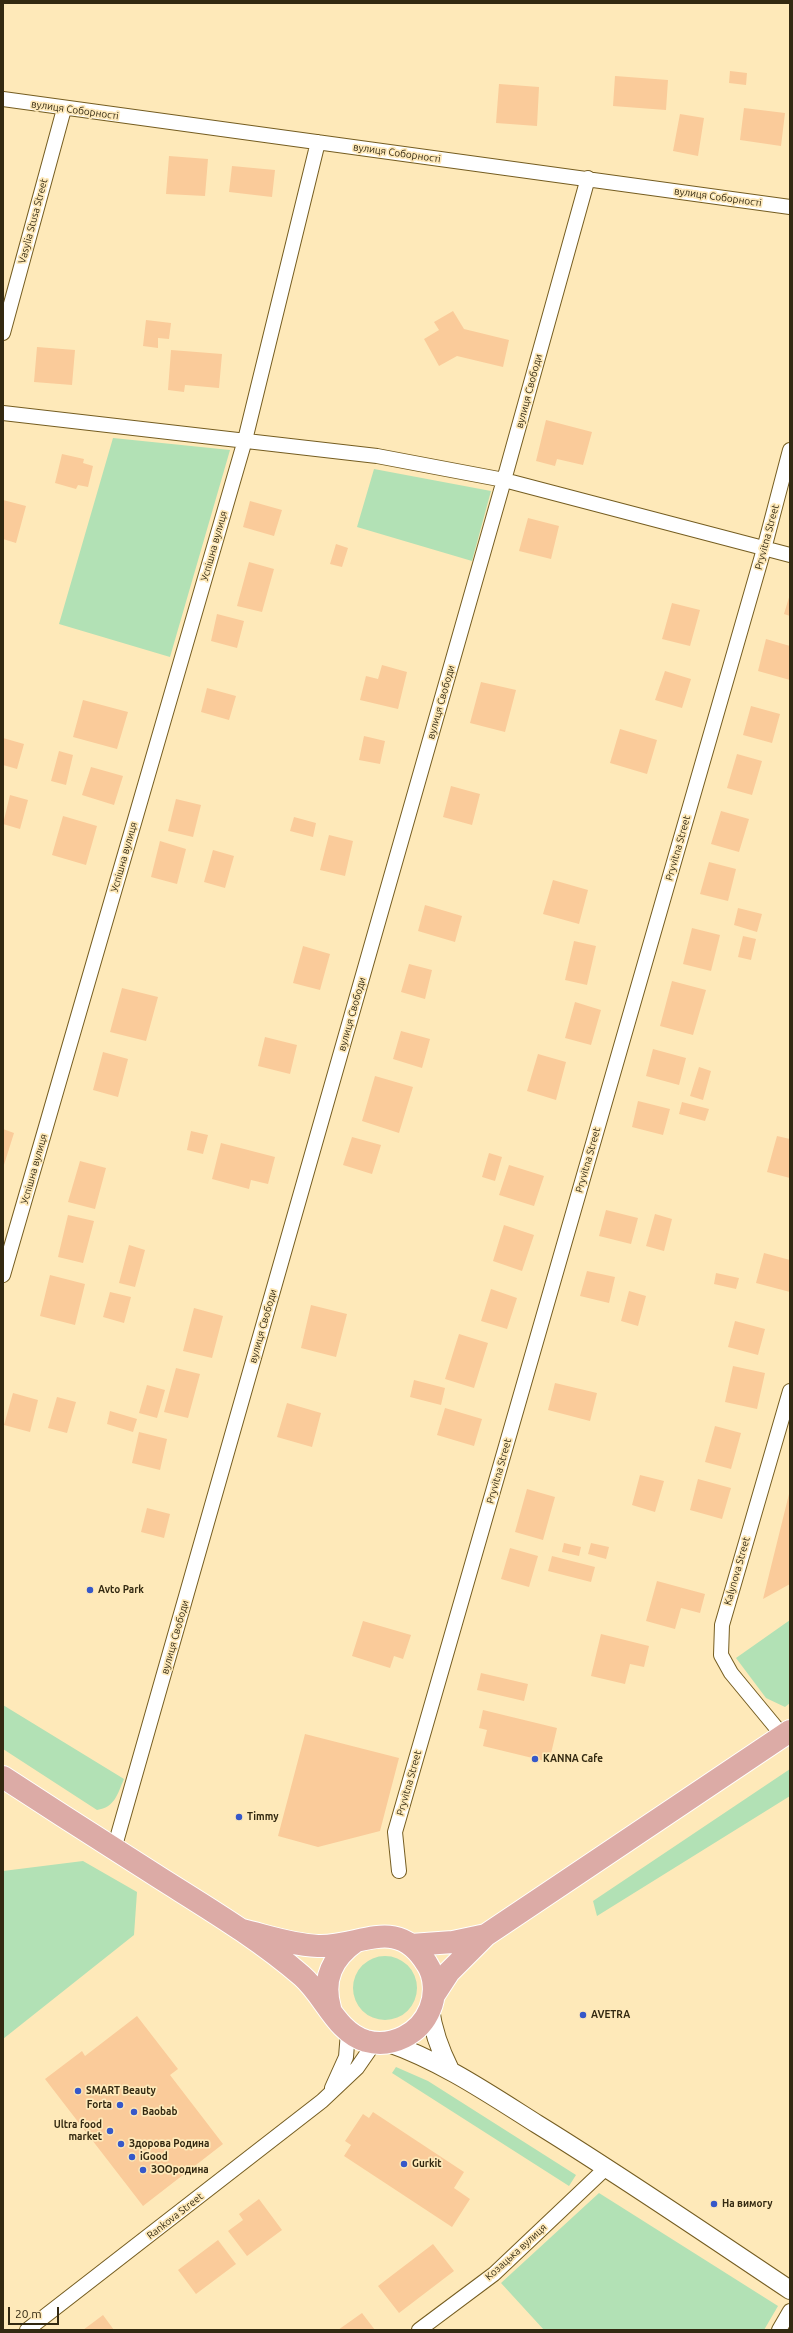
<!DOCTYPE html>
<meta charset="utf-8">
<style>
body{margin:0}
#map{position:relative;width:793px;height:2333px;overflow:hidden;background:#fee9b9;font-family:Ubuntu,sans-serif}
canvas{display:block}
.frame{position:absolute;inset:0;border:4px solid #332911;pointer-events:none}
.scale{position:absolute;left:8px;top:2307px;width:51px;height:18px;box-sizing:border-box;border:2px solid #332911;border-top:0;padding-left:5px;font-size:12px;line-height:14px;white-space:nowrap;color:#332911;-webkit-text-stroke:3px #fee9b9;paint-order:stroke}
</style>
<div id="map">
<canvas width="793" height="2333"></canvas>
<div class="frame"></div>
<div class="scale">20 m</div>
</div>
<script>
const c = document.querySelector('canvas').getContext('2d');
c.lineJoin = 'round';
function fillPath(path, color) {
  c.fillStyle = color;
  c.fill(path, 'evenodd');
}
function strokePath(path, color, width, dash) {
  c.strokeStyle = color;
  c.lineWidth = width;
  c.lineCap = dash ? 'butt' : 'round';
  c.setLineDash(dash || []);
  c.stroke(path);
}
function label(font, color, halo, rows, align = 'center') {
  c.font = font + ' Ubuntu,sans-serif';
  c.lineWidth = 3.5;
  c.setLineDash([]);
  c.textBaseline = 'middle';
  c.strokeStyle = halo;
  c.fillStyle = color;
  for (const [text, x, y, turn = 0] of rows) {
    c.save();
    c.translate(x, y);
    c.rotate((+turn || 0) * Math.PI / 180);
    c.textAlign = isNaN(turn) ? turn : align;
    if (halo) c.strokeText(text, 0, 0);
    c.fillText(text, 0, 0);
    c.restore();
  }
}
const green = new Path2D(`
 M113 438 230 450 170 657 59 624Z
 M374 469 491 491 472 561 357 527Z
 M790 1620V1703L785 1707 766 1698 736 1658Z
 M3 1705 124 1779C117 1795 115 1807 97 1810L3 1749Z
 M790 1769V1796L597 1916 593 1901Z
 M83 1861 137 1892 134 1935 3 2039V1871Z
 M353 1988a32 32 0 1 1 64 0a32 32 0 1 1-64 0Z
 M396 2067 428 2081 576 2175 569 2186 392 2073Z
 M599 2193 778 2306 764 2330H544L501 2283Z`);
const building = new Path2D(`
 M730 71 747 73 746 85 729 83Z
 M615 76 668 80 666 110 613 106Z
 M499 84 539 87 537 126 496 123Z
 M744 108 785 113 781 146 740 140Z
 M680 114 704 118 698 156 673 151Z
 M169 156 208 159 205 196 166 194Z
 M232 166 275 170 272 197 229 192Z
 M453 311 464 329 509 340 503 367 457 356 439 366 424 339 439 330 434 322Z
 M146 320 171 323 169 339 158 338V348L143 346Z
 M37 347 75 350 72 385 34 382Z
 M171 350 222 354 219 388 185 385 184 392 168 390Z
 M546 420 592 432 583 465 557 459 555 466 536 461Z
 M62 454 84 459 83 463 93 466 88 487 78 485 76 489 55 483Z
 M3 500 26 506 16 543 3 539Z
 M250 501 282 510 274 536 243 527Z
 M528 518 559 526 551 559 519 551Z
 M336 544 348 548 342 567 330 564Z
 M249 562 274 569 262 612 237 606Z
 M790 594V616L784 614Z
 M672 603 700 610 690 646 662 639Z
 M217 614 244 621 237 648 211 641Z
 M766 639 790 646V680L758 671Z
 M382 665 407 672 398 709 360 700 366 676 378 679Z
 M665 671 691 679 682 708 655 700Z
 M481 682 516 690 505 732 470 723Z
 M207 688 236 696 229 720 201 712Z
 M83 700 128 712 117 749 73 737Z
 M751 706 780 714 772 743 743 735Z
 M620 729 657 740 647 774 610 763Z
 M364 736 385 741 380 764 359 760Z
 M3 738 24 744 17 769 3 765Z
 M59 751 73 755 66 785 51 781Z
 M737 754 762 761 752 795 727 788Z
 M91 767 123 776 114 805 82 795Z
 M451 786 480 794 472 825 443 817Z
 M10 795 28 800 20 829 3 824Z
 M176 799 201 805 193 837 168 831Z
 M721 811 749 819 739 852 711 844Z
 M63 816 97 826 86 865 52 855Z
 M294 817 316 823 313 837 290 831Z
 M329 835 353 841 345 876 320 870Z
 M160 841 186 849 177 884 151 877Z
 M213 850 234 856 225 888 204 882Z
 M709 862 736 869 728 901 700 894Z
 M553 880 588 890 579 924 543 914Z
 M425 905 462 916 455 942 418 931Z
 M738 908 762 914 757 932 734 925Z
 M692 928 720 935 711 971 683 964Z
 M743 936 756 939 751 960 738 957Z
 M574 941 596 946 587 985 565 980Z
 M303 946 330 954 320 990 293 983Z
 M409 964 432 970 425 999 401 992Z
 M672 981 706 990 693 1035 660 1026Z
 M122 988 158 997 146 1041 110 1032Z
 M575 1002 601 1010 591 1045 565 1038Z
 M401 1031 430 1039 422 1068 393 1059Z
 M265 1037 297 1045 290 1074 258 1066Z
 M653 1049 686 1058 679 1085 646 1076Z
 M103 1052 128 1059 118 1097 93 1090Z
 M538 1054 566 1062 556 1100 527 1091Z
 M699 1067 711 1071 703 1100 690 1096Z
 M375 1076 413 1087 399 1133 362 1121Z
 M638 1101 670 1109 663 1135 632 1127Z
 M682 1102 709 1109 705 1121 679 1114Z
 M3 1129 14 1133 3 1168Z
 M191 1131 208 1135 203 1154 187 1150Z
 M777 1136 790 1139V1178L767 1172Z
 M352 1137 381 1145 372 1174 343 1165Z
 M221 1143 275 1157 268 1184 251 1180 249 1189 212 1179Z
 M489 1153 502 1157 495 1181 482 1177Z
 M80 1161 106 1168 95 1209 68 1202Z
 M509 1165 544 1176 534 1206 499 1195Z
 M606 1210 638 1218 631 1244 599 1236Z
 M655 1214 672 1219 664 1251 646 1246Z
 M68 1215 94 1221 83 1263 58 1257Z
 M504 1225 534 1235 522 1271 493 1261Z
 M129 1245 145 1250 135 1287 119 1283Z
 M764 1253 790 1260V1292L756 1283Z
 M587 1271 615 1277 609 1303 580 1296Z
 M716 1273 739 1278 736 1289 714 1284Z
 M50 1275 85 1284 75 1325 40 1316Z
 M491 1289 517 1298 507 1329 481 1321Z
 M629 1291 646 1296 638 1326 621 1321Z
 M110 1292 131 1297 124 1323 103 1317Z
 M311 1305 347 1314 336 1357 301 1348Z
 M194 1308 223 1316 212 1358 183 1351Z
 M735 1321 765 1329 758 1355 728 1347Z
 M459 1334 488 1343 474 1388 445 1379Z
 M733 1366 765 1373 757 1409 725 1402Z
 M176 1368 200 1374 188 1418 164 1412Z
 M414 1380 445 1388 441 1405 410 1397Z
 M555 1383 597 1393 590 1421 548 1410Z
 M147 1385 165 1390 157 1418 139 1413Z
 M13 1393 38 1400 30 1432 4 1425Z
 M57 1397 76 1402 67 1433 48 1428Z
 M287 1403 321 1413 312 1447 277 1437Z
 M445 1408 482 1419 474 1446 437 1435Z
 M110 1411 137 1419 133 1432 107 1424Z
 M715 1426 741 1433 731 1469 705 1462Z
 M139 1432 167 1439 160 1470 132 1463Z
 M640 1475 664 1481 655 1512 632 1505Z
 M698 1479 731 1488 722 1519 690 1510Z
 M527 1489 555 1497 543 1540 515 1532Z
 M789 1494 790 1584 763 1599Z
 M147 1508 170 1514 164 1538 141 1532Z
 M564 1543 581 1547 579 1556 562 1552Z
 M591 1543 609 1547 606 1559 588 1554Z
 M510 1548 538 1556 529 1587 501 1579Z
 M552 1556 595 1567 591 1582 548 1571Z
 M657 1581 705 1594 700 1613 681 1608 675 1629 646 1621Z
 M363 1621 411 1635 403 1659 394 1656 390 1668 352 1656Z
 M601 1634 649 1646 644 1667 630 1664 625 1684 591 1676Z
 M481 1673 528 1684 524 1701 477 1690Z
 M483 1710 557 1728 549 1762 483 1746 487 1730 479 1728Z
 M305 1734 399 1758 380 1831 318 1847 278 1836Z
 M137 2016 178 2069 170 2075 223 2144 143 2206 45 2079 82 2051 85 2056Z
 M373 2112 464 2172 454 2188 470 2199 452 2227 344 2156 351 2145 345 2141 363 2114 369 2118Z
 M259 2199 282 2230 247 2256 228 2231 243 2220 239 2214Z
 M218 2240 236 2264 196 2294 178 2270Z
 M433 2244 454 2271 399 2313 378 2286Z
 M362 2313 375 2330H338Z
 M103 2315 114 2330H83Z`);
const minor = new Path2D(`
 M3 99 790 207
 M3 333 64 109
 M3 413 377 456 504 480 790 555
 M3 1275 245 440 318 142
 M783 1736 731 1673 721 1655 722 1625 790 1391
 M114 1849 504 480 588 178
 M399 1871 395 1832 764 549 790 450
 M332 2088 346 2057 348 2032
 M27 2330 322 2101 357 2068 375 2042
 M419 2330 494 2274 607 2167
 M779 2330 790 2311`);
const tertiary = new Path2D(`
 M430 2009C433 2032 440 2050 450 2070
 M386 2042C441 2061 488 2093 537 2124 623 2177 706 2234 790 2290`);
const primary = new Path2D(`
 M3 1777C55 1811 108 1845 160 1878 209 1909 258 1938 302 1976 325 1996 336 2032 366 2041 392 2048 420 2034 430 2009 436 1995 435 1976 427 1964 397 1914 360 1948 318 1946 292 1945 267 1936 242 1930
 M411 1945 453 1942 486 1935
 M434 1995 449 1972 486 1935 790 1731
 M330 2008C322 1979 332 1958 356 1941`);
const markers = [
 [90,1590,4,"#3658c9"],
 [535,1759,4,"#3658c9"],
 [239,1817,4,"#3658c9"],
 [583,2015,4,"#3658c9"],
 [78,2091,4,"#3658c9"],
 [120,2105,4,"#3658c9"],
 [134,2112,4,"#3658c9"],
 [110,2131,4,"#3658c9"],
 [121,2144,4,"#3658c9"],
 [132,2157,4,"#3658c9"],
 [404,2164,4,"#3658c9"],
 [143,2170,4,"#3658c9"],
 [714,2204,4,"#3658c9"]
];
const streetNames = [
 ["вулиця Соборності",75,110,8],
 ["вулиця Соборності",397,153,8],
 ["вулиця Соборності",718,197,8],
 ["Vasylia Stusa Street",33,221,-75],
 ["вулиця Свободи",529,391,-75],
 ["Pryvitna Street",767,537,-75],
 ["Успішна вулиця",214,546,-74],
 ["вулиця Свободи",441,702,-74],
 ["Pryvitna Street",678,848,-74],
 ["Успішна вулиця",124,857,-74],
 ["вулиця Свободи",352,1014,-74],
 ["Pryvitna Street",588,1160,-74],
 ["Успішна вулиця",34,1169,-74],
 ["вулиця Свободи",263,1326,-74],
 ["Pryvitna Street",499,1471,-74],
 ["Kalynova Street",737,1571,-74],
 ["вулиця Свободи",175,1637,-74],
 ["Pryvitna Street",409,1783,-74],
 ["Rankova Street",175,2216,-38],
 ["Козацька вулиця",516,2252,-42]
];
const poiNames = [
 ["Avto Park",98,1590],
 ["KANNA Cafe",543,1759],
 ["Timmy",247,1817],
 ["AVETRA",591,2015],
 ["SMART Beauty",86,2091],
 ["Forta",112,2105,"right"],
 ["Baobab",142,2112],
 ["Ultra food",102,2125,"right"],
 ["market",102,2137,"right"],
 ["Здорова Родина",129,2144],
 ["iGood",140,2157],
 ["Gurkit",412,2164],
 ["ЗООродина",151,2170],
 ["На вимогу",722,2204]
];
fillPath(green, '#b2e1b5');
fillPath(building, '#facb9a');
strokePath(minor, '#755d21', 16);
strokePath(tertiary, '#755d21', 20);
strokePath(primary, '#fff', 24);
strokePath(minor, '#fff', 14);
strokePath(tertiary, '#fff', 18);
strokePath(primary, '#dcaba6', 22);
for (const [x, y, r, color] of markers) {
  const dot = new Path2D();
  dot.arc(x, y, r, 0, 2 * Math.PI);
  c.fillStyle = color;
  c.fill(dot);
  strokePath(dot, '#fee9b9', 1.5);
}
label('10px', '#332911', '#fee9b9', streetNames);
label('bold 10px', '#332911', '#fee9b9', poiNames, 'left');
</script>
